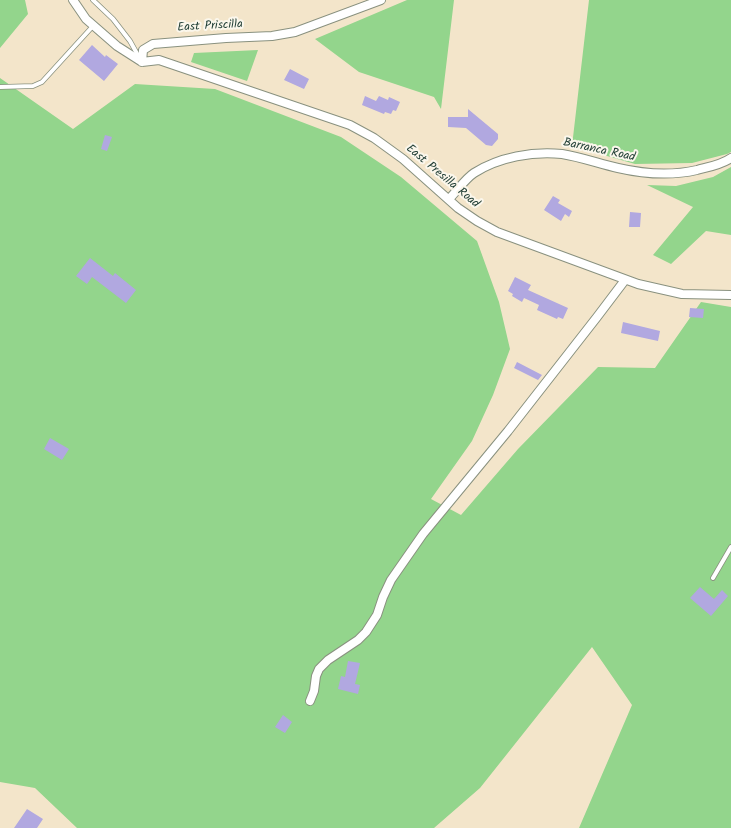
<!DOCTYPE html>
<style>
body{margin:0}
canvas{display:block;background:#f3e5ca}
</style>
<canvas width="731" height="828"></canvas>
<script>
const c = document.querySelector('canvas').getContext('2d');
c.lineJoin = 'round';
function fillPath(path, color) {
  c.fillStyle = color;
  c.fill(path, 'evenodd');
}
function strokePath(path, color, width, dash) {
  c.strokeStyle = color;
  c.lineWidth = width;
  c.lineCap = dash ? 'butt' : 'round';
  c.setLineDash(dash || []);
  c.stroke(path);
}
function label(font, color, halo, rows, align = 'center') {
  c.font = font + ' Kalam,sans-serif';
  c.lineWidth = 4;
  c.setLineDash([]);
  c.textBaseline = 'middle';
  c.strokeStyle = halo;
  c.fillStyle = color;
  for (const [text, x, y, turn = 0] of rows) {
    c.save();
    c.translate(x, y);
    c.rotate((+turn || 0) * Math.PI / 180);
    c.textAlign = isNaN(turn) ? turn : align;
    if (halo) c.strokeText(text, 0, 0);
    c.fillText(text, 0, 0);
    c.restore();
  }
}
const green = new Path2D(`
 M0 0H25L28 14 0 48Z
 M407 0H454L441 109 434 97 359 72 315 39Z
 M589 0H731V152L727 154 692 163 635 164 572 146Z
 M258 50 247 81 191 62 194 53Z
 M0 78 73 129 135 84 215 89 341 137 401 177 477 241 499 302 510 349 493 395 472 441 431 499 461 515 518 449 598 367 655 368 701 302 731 307V828H579L632 705 592 647 480 788 434 828H77L35 788 0 782Z
 M731 167V235L706 231 671 264 653 255 693 207 647 185 676 186 713 177Z`);
const building = new Path2D(`
 M92 45 105 57 106 55 118 64 104 81 79 60Z
 M290 69 309 79 304 89 284 80Z
 M365 96 376 101 379 96 388 100 389 97 400 102 396 111 393 110 391 114 385 112 384 114 362 105Z
 M468 109 498 134V139L492 146 486 145 466 128 448 127V117H468Z
 M105 135 112 137 107 151 101 149Z
 M553 196 560 200 558 203 572 211 569 217 565 214 561 221 544 210Z
 M630 212 641 213 640 227H629Z
 M90 258 113 276 115 273 136 290 126 303 92 277 87 284 76 276Z
 M515 277 531 285 528 290 568 308 563 319 558 317 557 319 537 310 539 305 524 298 522 302 512 296 513 294 508 291Z
 M690 308 704 309 703 318 689 317Z
 M623 322 660 331 658 341 621 333Z
 M517 362 542 375 538 380 514 368Z
 M50 438 69 449 62 460 44 449Z
 M700 587 714 599 722 590 728 596 711 616 690 598Z
 M348 661 360 663 355 684 360 685 358 694 338 689 341 676 345 677Z
 M283 715 292 722 285 733 275 727Z
 M27 809 43 819 37 828H14Z`);
const service = new Path2D(`
 M93 0 113 19 130 41 140 59
 M0 87 33 86 42 82 93 26
 M713 578 731 547`);
const minor = new Path2D(`
 M73 0 86 19 117 46 142 62
 M142 62 159 60 350 125 374 138 403 159 458 208 477 221 497 232 638 284 682 294 731 295
 M142 62 143 50 153 44 226 38 272 36 295 32 381 0
 M449 199C457 191 465 179 474 173 499 157 533 151 562 154 581 157 600 164 618 168 644 174 671 176 697 170 708 167 721 165 731 158
 M310 701 314 691 316 676 319 669 328 660 358 640 366 632 377 615 383 597 391 580 423 534 508 431 597 317 625 280`);
const streetNames = [
 ["East Priscilla",210,27,-3],
 ["Barranca Road",599,151,12],
 ["East Presilla Road",442,177,40]
];
fillPath(green, '#93d58c');
fillPath(building, '#b1a8e0');
strokePath(service, '#89917f', 5.5);
strokePath(minor, '#89917f', 10);
strokePath(service, '#fff', 4);
strokePath(minor, '#fff', 8);
label('12px', '#1f3d34', '#fbf7ec', streetNames);
</script>
